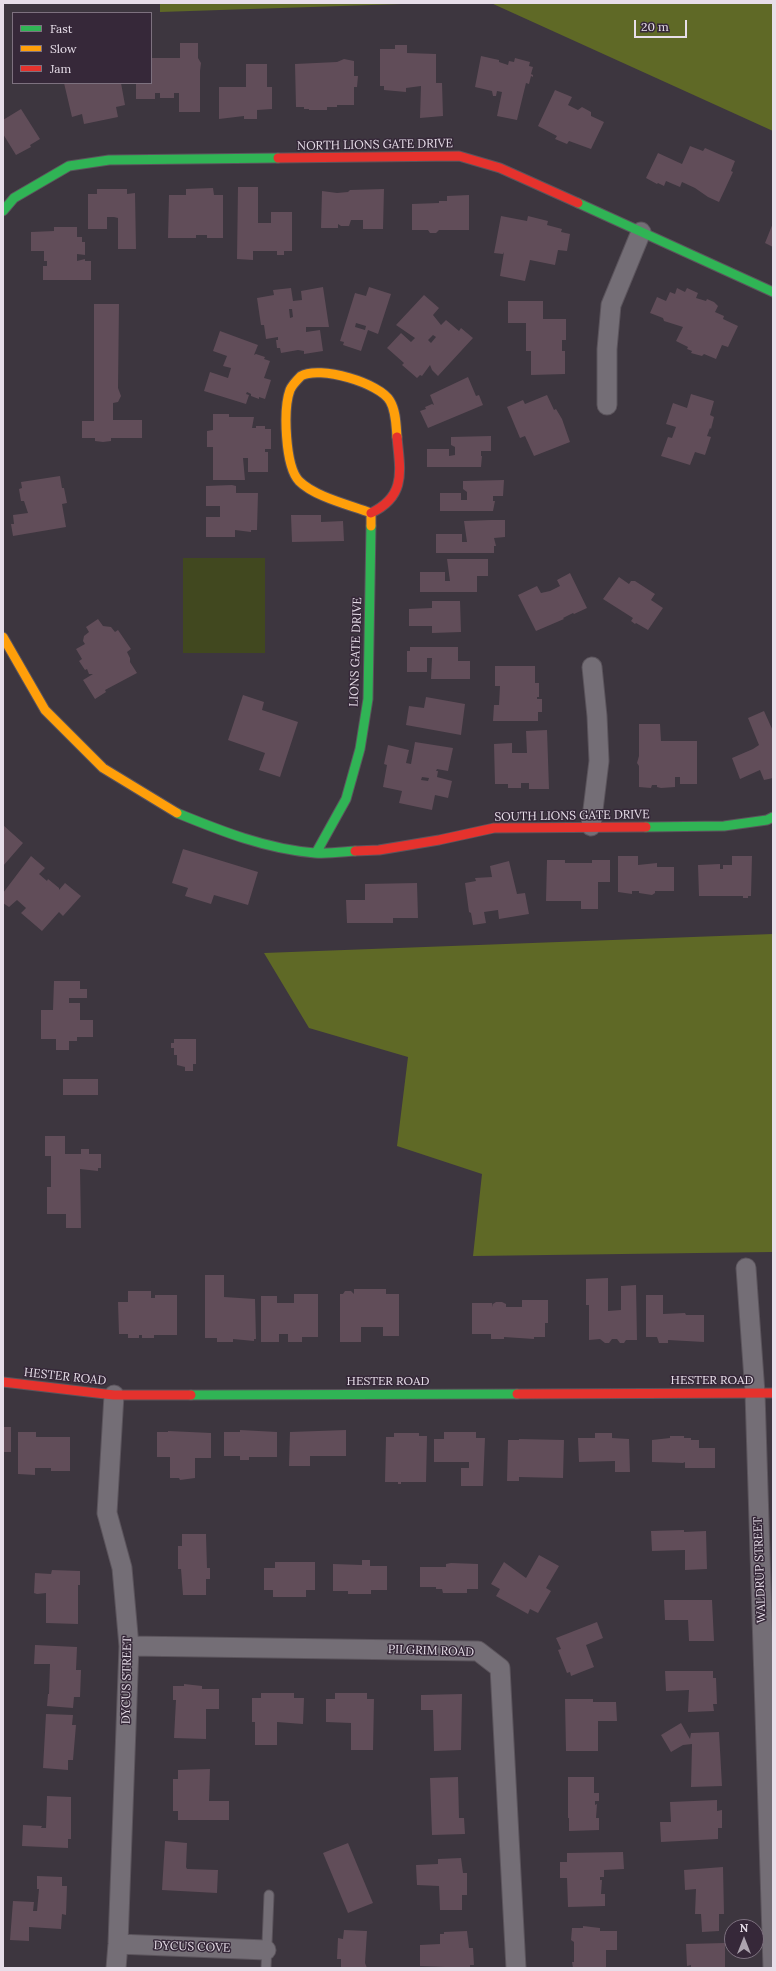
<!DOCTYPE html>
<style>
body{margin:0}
#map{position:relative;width:776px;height:1971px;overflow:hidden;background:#3d363f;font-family:Lora,serif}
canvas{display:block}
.frame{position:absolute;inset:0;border:4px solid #e7dee9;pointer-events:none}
.legend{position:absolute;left:12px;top:12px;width:140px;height:72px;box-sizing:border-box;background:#362839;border:1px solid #7d717f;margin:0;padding:5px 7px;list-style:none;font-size:12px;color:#e7dee9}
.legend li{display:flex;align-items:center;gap:8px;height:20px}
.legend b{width:20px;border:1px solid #7d717f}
.north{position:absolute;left:724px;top:1919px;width:40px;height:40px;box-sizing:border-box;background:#362839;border:1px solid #7d717f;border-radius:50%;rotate:0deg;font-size:11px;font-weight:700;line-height:16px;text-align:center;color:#e7dee9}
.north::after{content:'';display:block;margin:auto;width:14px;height:18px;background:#aca3ae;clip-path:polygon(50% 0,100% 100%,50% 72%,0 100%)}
.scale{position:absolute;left:634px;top:20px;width:53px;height:18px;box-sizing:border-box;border:2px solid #e7dee9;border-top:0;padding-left:5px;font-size:12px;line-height:14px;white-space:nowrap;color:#e7dee9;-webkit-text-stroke:3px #362839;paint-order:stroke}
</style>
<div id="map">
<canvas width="776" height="1971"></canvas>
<div class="frame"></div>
<ul class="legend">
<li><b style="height:5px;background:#30b455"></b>Fast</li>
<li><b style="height:5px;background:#ff9f0a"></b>Slow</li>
<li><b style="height:5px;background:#e5322d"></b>Jam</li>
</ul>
<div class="north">N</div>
<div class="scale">20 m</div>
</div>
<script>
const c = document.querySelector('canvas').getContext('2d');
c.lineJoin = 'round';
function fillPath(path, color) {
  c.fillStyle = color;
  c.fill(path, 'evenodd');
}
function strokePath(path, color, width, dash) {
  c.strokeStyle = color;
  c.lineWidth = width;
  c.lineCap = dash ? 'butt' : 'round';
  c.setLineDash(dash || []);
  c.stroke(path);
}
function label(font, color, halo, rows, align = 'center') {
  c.font = font + ' Lora,serif';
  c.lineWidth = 3;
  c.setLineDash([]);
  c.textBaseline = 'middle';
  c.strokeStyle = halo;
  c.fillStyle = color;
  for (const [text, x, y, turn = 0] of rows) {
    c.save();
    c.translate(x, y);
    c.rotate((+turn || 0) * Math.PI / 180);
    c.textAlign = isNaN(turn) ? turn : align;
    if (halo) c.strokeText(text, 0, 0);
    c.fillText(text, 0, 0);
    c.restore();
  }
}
const green = new Path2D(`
 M183 558H265V653H183Z`);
const forest = new Path2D(`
 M160 3H432L160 12Z
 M491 3H773V131Z
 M773 934V1252L473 1256 482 1174 397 1146 408 1057 309 1028 264 953Z`);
const building = new Path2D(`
 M180 43H198V58L201 63 200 71V112H179V93H174V98H160V93H155V99H136V83H151V58H180Z
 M395 45H407V53L436 54V83H442L443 116 420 118 421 86 406 88V92L384 90V86H380V49H395Z
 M481 56 499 60V62L508 65 509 61 514 62 515 58 530 62 529 66 533 67 531 74 533 75V77L531 76 529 84 526 83 517 120 497 116 502 92 497 91 496 96H493L492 91 475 87Z
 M344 59 354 61V76H358L357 87H354V105H337V107H327V110H309V109H304V107H296L295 64 337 62Z
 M246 64H267V87H272V109L257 110V119H244V116L219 119V87H246Z
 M64 83H121L125 105 116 107 118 117 84 124 82 114 72 117Z
 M555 90 572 97 568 105 578 110 582 107 591 112V116L604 122 591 149 569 141 567 144 555 139 557 136 538 126Z
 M21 109 40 139 30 145 31 147 16 155 3 134V120Z
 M690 146 703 151 705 148 735 161 731 171 733 172 719 202 708 197 695 188 682 182 680 187 666 181 664 186 658 183 657 184 646 178 658 153 682 164Z
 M238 187H258V223H271V212H292V251H284V255H277V251H253V260L237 259Z
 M213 188 214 195H223V238H207V235H196V238H168L169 195H186V189Z
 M97 189H127V194L135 193 136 249H118V218L114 217H107V229H88V194H97Z
 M384 189 383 229H363V220H351L349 226H341L338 224V228H321L322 191 337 193 348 192 350 190Z
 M469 195V230H439L436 233H430L428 230H412V204L439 203V201H447V196Z
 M501 216 527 221 528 216 548 221 547 225 562 229 561 232 570 234 567 251 558 250 555 265 530 260 525 281 500 276 504 252 503 254 494 253Z
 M773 223V247L765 243Z
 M54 227H77V237H82V242H85V255L77 254V261L85 259V261H91V280H43V266H47V261H44V251H31V232L54 231Z
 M323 287 329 327H306V332L320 330 323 351 304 354V351L298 350 281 353 280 348H277L276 340H278V337L266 339 264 325H261L257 298 274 295 273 290 291 288 293 301 302 300 301 291ZM289 309H292L293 317 290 318Z
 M369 287 391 294 378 334 368 330 361 351 343 345 344 342 340 341 355 293 366 296ZM356 323 366 326 365 330 355 327Z
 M677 288 685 292 687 288 698 293 696 298 706 301 707 299 714 302 718 306 715 312 724 316 723 319 738 326 728 347 722 345 716 359 704 354 702 356 691 353 692 351 687 349 688 347 676 341 683 327 664 321 663 318 650 313 657 297 666 301 670 292 675 294Z
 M424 295 439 308 433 315 441 325 446 320 459 331 461 328 473 338 438 376 432 370 430 365 422 376 420 375 417 378 402 365 404 363 387 348 401 333 411 342 415 338 396 325ZM433 335 436 337 431 343 428 340Z
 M508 301H543V319H566V340H562V351H565V374L531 375V351H526V323H508Z
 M94 304H119L118 388 121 396 118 402 113 403V420H142V438H111V441L103 442 95 441V438H82V421H94Z
 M220 331 258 345 254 355 256 354 265 357 264 359 270 361 264 378 271 380 265 399 259 397V399L251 396V394L247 392 246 394 249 395 246 404 204 391 210 372 228 378 231 368 223 366 227 356 213 351Z
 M468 377 476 396 479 395 483 405 428 428 420 411 426 409 425 407 432 404 434 405 430 395Z
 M691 394 714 401 710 415 714 417 711 429 710 428 707 436 711 437 705 455 695 452 690 465 661 456 668 437 672 438 676 427 666 424 673 403 687 408Z
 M547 395 554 410 556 409 562 419 570 442 534 456 525 436 520 438 507 407 523 400 525 404Z
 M213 414H229V417H254L252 428H256V426H265V429H271V449H265V452H268V472H248V458H243L245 480H213V447H207V431L213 430Z
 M491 436V451H481V456H482L481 467H427V449H449V456L455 455V447L451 445V437Z
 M60 476 62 488H64L67 503 62 504 66 527 13 536 11 524H14L13 515 28 513 24 501H21L19 489 22 488 21 482Z
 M504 480 503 496H493V501H495L493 511H440V493H461V500H467V492L463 489V481Z
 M232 485 236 486V493H258L257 530H251V532L235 530V537H206V517H220V506H206V486Z
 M291 515H321V522L343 521 344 541 292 542Z
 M491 520H505V537L494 538 496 546H494V553H436V534H462V542H467L464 521Z
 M447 559H488V576H477V592H420V572H445V581H450Z
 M570 573 587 608 574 614 573 613 563 618 564 619 536 631 518 595 537 586 541 593 550 591 560 586 557 580Z
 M619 577 629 584 631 581H635L655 594 651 600 663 608 648 630 636 623 635 624 631 621 633 618 603 599Z
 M432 601H460L461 632 432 633V626H409V609L432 608Z
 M98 619 103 626 111 627 115 632 118 630 131 649 127 652 130 658V662L137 673 105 690 106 692 95 699 83 680 93 674H89L87 669 85 670 79 661 82 659 76 649 85 644 83 641 84 636 89 632 86 627Z
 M410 647H458V661H470V679H431L432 658H427V672H407V651H410Z
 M495 666H535V683H539V697H537V699H542V712H538V721H493L494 705H499L500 686H495Z
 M243 695 264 702 262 710 298 722 280 777 259 770 265 753 228 740Z
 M426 697 465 704 461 735 406 725 409 706 424 708Z
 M764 711 773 731V778L764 780 760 770 740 779 732 758 753 749 759 745 748 718Z
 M639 724H660L661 741H697V784H680V777H675V787L661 788 657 787V785H652L651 788 639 787V766L637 763 639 756Z
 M547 730 549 789H529V783H521V788H508V784H495L494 744 512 743V753H527L526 731Z
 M415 742 453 748 448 771 437 769 436 771H438L437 777 452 781 448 798 435 795 432 810 399 803 402 791 383 787 387 765 384 764 388 745 409 750 406 763 411 764ZM422 777 429 778 428 781 421 780Z
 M3 825 23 843 3 866Z
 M183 849 258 872 248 905 214 895 211 904 185 896 188 888 172 883Z
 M31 856 45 868 39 874 47 881 48 879 59 888V890L65 883 81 896 63 916 59 912 42 931 21 913 26 908 17 900 9 907 3 903V893Z
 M618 856H638V865L657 863V867H674V891H655V893L652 895 639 893V891H632V894L618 892Z
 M732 856H752L751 896H748V898H743V896H699L698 865 720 864V869H723V865H732Z
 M547 860H565V863H592V860H610V882H598V909H581V901H546Z
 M509 861 517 894 525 893 529 914 499 919 498 910 484 912 486 923 473 925 471 913 469 912 465 883 476 881 475 878 492 877 490 866Z
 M417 883 418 918H393V923H347L346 900H365V884Z
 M54 981H80V989H87V998H69V1003H80V1020H93V1037H77V1041H69V1050H56V1039H41V1010H53Z
 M174 1039H196V1064H193V1071H185V1067L177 1065V1055H174V1048H171V1043H174Z
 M63 1079H98V1095H63Z
 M45 1136H65V1154H81V1149H89V1154H101V1168H98V1171L80 1169 81 1228H66V1214H47V1187H51V1156H45Z
 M205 1275H224V1297L255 1299 256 1339H254V1341L233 1339V1342H217V1338H205Z
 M608 1278V1311L621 1310V1286L636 1285 637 1340H626L624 1343H620L617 1339H612L609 1343H605L600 1339 589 1340V1305H586V1279Z
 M354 1289H386V1294H399V1336H383V1327H361V1342H340V1294H343L345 1291H351L354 1294Z
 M128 1291H151V1298H155V1295H177V1335H154V1338H142V1335H139V1338H128V1334H119L118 1302H128Z
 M294 1294H318V1337H302V1342H288V1334H279V1342H261V1296H277V1303H294Z
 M646 1295H663V1314L685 1313 686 1315H704V1342L668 1340V1343H659L657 1337H646Z
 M522 1300H548V1323H545V1337H534V1339L504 1337V1339H491V1334H472V1303H492L493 1307V1304L496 1302H502L506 1304V1307H522Z
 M3 1427H11V1452H3Z
 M240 1430 277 1432V1457H249V1460H240V1456H224V1432H240Z
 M346 1430V1456H310V1466H289L290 1432Z
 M168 1431 211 1433V1458H195V1478L180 1480 179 1478H170V1457H157V1432H168Z
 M18 1432H36V1437H70V1471H51V1468H35V1475L18 1474Z
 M444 1432H476V1438H485L483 1486H461V1468H469V1462H434V1439H444Z
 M394 1433H419V1436H427L426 1482H401V1484H398V1482H385L386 1437H394Z
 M595 1433H612V1438L629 1439 630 1472H615V1461L579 1462 578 1438H595Z
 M670 1436H684V1438H691V1440H699V1448H715V1468H685V1462L683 1463 652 1462V1440L670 1438Z
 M519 1439 564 1440 563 1478 519 1477V1481H507L508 1440H519Z
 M684 1530V1532L706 1531 707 1569 685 1570V1550L652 1551 651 1531Z
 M182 1534H206V1536L207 1568H210V1579H206V1595H183L181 1569H178V1546H182Z
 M539 1555 559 1566 546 1588 551 1591 538 1613 530 1609 528 1614 496 1596 500 1589 491 1584 504 1562 526 1578Z
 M362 1560H370V1566H387V1590H371V1594H348V1591H333V1564L362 1565Z
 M275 1562H315V1590H306V1597H273V1590H264V1568H275Z
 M451 1563 478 1564V1589H467V1593H443L442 1589H436V1587H420V1567H446V1564Z
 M52 1570 80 1571V1585H78V1624L46 1623V1593L37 1594 34 1593 35 1573 51 1574Z
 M664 1600H712L714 1641H689L688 1620H665Z
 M597 1622 603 1638 586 1645 594 1667 571 1676 570 1672 567 1673 558 1650 561 1649 556 1638Z
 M35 1645 77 1647 76 1670H81L80 1697H74L73 1708 47 1706 48 1694H49L50 1664H34Z
 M665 1671H713V1678H716L717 1704H713L714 1711 688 1712 689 1690 666 1691Z
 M184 1684 202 1686V1689H219V1709H206V1739L174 1738 176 1700H173V1686H184Z
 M261 1693H294V1698H304L303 1724 277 1722V1745H255V1722H252V1698H261Z
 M335 1693H367V1699H374L373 1750H351V1723L326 1722V1699H335Z
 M462 1694 461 1750 434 1751 433 1710H421V1695Z
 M565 1699H593V1702H616L617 1721H598V1751H566Z
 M46 1714 73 1715 72 1725H76L73 1760H68V1770L43 1768Z
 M681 1723 690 1739 691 1733 719 1732 722 1786 691 1787 692 1744 683 1745 671 1752 661 1735Z
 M210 1769 209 1801H229V1820H178V1811H173V1779H178V1770Z
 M458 1777 459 1818H464L465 1834 432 1835 430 1778Z
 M568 1777H594V1793H599V1801H595V1805L597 1804 596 1818H599V1830L569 1831V1818H568Z
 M47 1796 71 1797V1839H68V1848L22 1846 23 1825 42 1826 41 1828H46Z
 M717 1800V1811L722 1810V1828H718V1839L661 1842 660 1822H671L670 1802Z
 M165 1841 187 1843 186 1867 187 1869 218 1870 217 1893 162 1890Z
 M348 1843 373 1903 348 1913 323 1853Z
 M623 1852 624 1869 604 1870V1877H600V1880H602L601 1894H605V1906L568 1907 567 1878H560V1862H567V1853Z
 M461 1858 463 1873H467V1895H462V1910H440L439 1886 417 1885 416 1865 438 1864V1859Z
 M723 1867 724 1914H719V1931L702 1932 701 1914H695L696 1889 685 1890 684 1870Z
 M37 1876 62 1877V1886H67L66 1915 62 1914 61 1929 29 1927V1941L10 1940 13 1901 34 1902 33 1911H37L39 1889H37Z
 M583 1926 600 1928V1931H617V1950H606V1968H573L572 1962H574V1942L571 1940 572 1928H583Z
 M344 1930 367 1931 365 1963 367 1968H341V1959H337L338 1938 343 1939Z
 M467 1931 469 1948H473L474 1965H470V1968L420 1966V1945L440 1944V1934H444V1932Z
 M725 1943V1968H691V1965L687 1966 686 1944Z`);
const lane = new Path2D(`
 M266 1968 269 1895`);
const street = new Path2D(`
 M607 405V349L611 305 641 232
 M591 826 599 761 597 716 592 667
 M746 1268 755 1393 773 1968
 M114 1395 107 1513 122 1568 129 1646 118 1944 116 1968
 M129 1646 478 1651 500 1668 516 1968
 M118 1944 266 1950`);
const fast = new Path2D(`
 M578 203 773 292
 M3 211 14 198 69 166 109 160 278 158
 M177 813C221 831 266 849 315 853 328 854 342 852 355 851
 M646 827 724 826 767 820 773 817
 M316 853 346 799 360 749 368 699 371 526
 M191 1395 517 1394`);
const slow = new Path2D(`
 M371 526V513C350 505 315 497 299 481 285 466 283 409 290 390 292 385 297 380 301 376 319 365 380 383 390 401 396 411 396 425 397 437
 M3 637 45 710 103 768 177 813`);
const jam = new Path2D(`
 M278 158 459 156 500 168 578 203
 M371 513C407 496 400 470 397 437
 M355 851 379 850 439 840 494 828 646 827
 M3 1382 114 1395H191
 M517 1394 773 1393`);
const streetNames = [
 ["NORTH LIONS GATE DRIVE",375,145,-1],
 ["LIONS GATE DRIVE",356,652,-88],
 ["SOUTH LIONS GATE DRIVE",572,816,-1],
 ["HESTER ROAD",65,1377,6],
 ["HESTER ROAD",712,1381],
 ["HESTER ROAD",388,1382],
 ["WALDRUP STREET",760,1570,-92],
 ["PILGRIM ROAD",431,1651,2],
 ["DYCUS STREET",127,1680,-89],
 ["DYCUS COVE",192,1947,2]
];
fillPath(green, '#41481f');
fillPath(forest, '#5f6926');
fillPath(building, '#614d59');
strokePath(lane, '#5b545c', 11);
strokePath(street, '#5b545c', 21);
strokePath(fast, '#5b545c', 11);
strokePath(slow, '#5b545c', 11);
strokePath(jam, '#5b545c', 11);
strokePath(lane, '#746e76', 9);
strokePath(street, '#746e76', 19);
strokePath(fast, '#30b455', 9);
strokePath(slow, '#ff9f0a', 9);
strokePath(jam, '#e5322d', 9);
label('12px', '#e7dee9', '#362839', streetNames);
</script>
